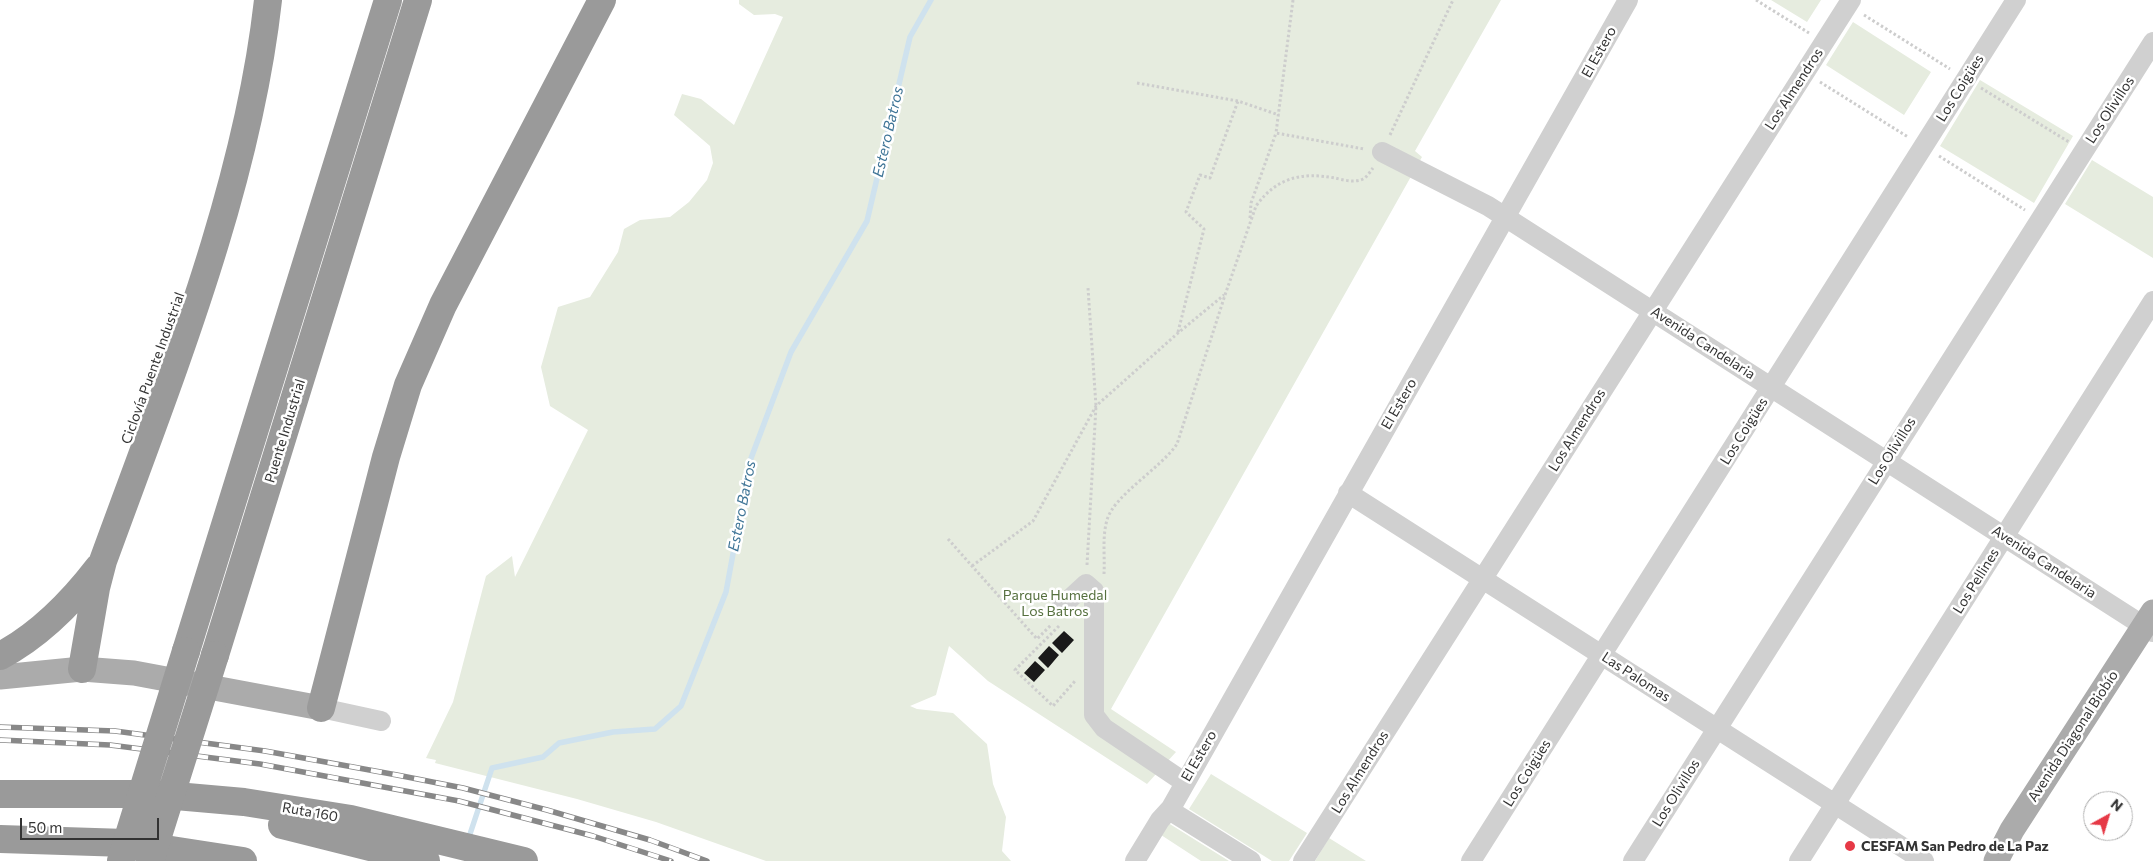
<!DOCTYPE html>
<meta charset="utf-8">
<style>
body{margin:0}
#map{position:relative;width:2153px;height:861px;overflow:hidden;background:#fff;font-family:Commissioner,sans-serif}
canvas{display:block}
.north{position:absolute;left:2083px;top:791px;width:50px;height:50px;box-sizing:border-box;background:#fff;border:1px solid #adadad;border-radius:50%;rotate:39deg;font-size:14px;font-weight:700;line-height:20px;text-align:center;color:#333}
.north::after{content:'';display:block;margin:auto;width:18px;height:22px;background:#e63946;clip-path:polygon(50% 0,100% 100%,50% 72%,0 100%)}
.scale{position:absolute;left:20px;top:818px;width:139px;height:22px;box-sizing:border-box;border:2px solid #333;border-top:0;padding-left:6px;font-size:15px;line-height:18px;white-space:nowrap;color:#333;-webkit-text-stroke:4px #fff;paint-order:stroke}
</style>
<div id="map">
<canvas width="2153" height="861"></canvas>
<div class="north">N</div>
<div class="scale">50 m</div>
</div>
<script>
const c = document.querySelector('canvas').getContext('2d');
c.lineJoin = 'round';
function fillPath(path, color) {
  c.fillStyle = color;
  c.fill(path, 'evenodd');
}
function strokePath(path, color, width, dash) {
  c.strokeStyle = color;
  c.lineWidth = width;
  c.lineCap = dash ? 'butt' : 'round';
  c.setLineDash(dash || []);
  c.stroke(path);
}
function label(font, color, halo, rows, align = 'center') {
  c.font = font + ' Commissioner,sans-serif';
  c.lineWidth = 5;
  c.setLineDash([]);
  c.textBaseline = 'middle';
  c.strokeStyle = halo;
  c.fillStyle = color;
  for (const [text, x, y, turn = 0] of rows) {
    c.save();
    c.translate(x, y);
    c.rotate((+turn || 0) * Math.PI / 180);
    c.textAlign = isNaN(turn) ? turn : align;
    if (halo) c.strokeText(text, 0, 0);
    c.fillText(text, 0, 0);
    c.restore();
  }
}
const green = new Path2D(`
 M739 0H1501L1415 151 1422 157 1111 709 1176 752 1147 784 988 681 949 646 936 695 910 706 917 709 953 713 987 744 993 784 1006 817 1002 851 1011 861H766L656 822 577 799 435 763 436 760 426 758 453 702 486 576 512 556 515 577 588 430 550 406 541 367 558 307 590 297 618 252 624 229 640 220 670 217 689 202 707 180 713 163 710 146 674 115 682 94 701 99 734 125 783 17 775 14 754 15 739 4Z
 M1771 0H1821L1807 22Z
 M1853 22 1931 72 1904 115 1826 65Z
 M1980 80 2073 136 2034 203 1940 146Z
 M2092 160 2153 197V258L2065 204Z
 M1211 774 1307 833 1289 861H1272L1189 809Z
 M1165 821 1229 861H1201L1158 833Z
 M1329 838 1366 861H1315Z`);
const stream = new Path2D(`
 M468 840 492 768 543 757 559 743 613 732 655 729 681 706 726 592 750 461 791 352 867 221 910 37 931 0`);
const building = new Path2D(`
 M1064 631 1074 640 1062 653 1052 643Z
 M1049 646 1059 655 1048 668 1038 658Z
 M1035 661 1045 670 1034 682 1024 673Z`);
const path = new Path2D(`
 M1293 0 1276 133 1364 149
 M1756 0 1809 33
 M1864 15 1950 69
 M1820 82 1908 137
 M1137 83 1238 101 1279 115
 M1981 88 2069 142
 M1390 135 1453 0
 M1939 156 2025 210
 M1250 218 1251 203 1276 133
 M1178 332 1204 229 1186 212 1200 175 1210 178 1238 101
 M948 539 1037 639 1052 624
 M1087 565 1096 406 1088 288
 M972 566 1033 521 1096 406 1178 333 1224 295
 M1104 574C1105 557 1102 537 1107 520 1114 495 1160 469 1177 444L1225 295 1256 206C1277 177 1302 172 1335 178 1343 180 1355 183 1363 179 1367 177 1370 172 1373 168
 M1059 626 1015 670 1053 706 1075 681`);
const minor = new Path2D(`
 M1382 152 1488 206 2153 632
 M1348 493 1924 861
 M1061 607 1086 584 1094 591V715L1104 728 1184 782
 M321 708 381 721
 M1171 808 1174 813 1251 861
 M1135 861 1160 820 1171 808 1628 0
 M1303 861 1851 0
 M1471 861 2016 0
 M1633 861 2153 42
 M1799 861 2153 301`);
const major = new Path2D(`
 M0 677 82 669 134 673 321 708
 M1996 861 2012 830 2153 612`);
const highway = new Path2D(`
 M186 651 388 0
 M215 655 418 0
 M0 656C40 635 71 603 98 568
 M82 669 96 588 103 561C168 382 247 190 268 0
 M321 708 386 457 408 385 443 305 602 0
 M0 794H153L244 802 351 819 524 861
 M282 825 426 861
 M0 839 126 843 243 861`);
const rail = new Path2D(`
 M0 727 115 731 265 751 397 775 463 788 547 810 650 840 707 861
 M0 740 110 745 260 764 459 801 593 836 671 861`);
const highwayBridge = new Path2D(`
 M121 861 186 651
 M150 861 215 655`);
const markers = [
 [1850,846,6,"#e63946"]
];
const streetNames = [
 ["El Estero",1599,52,-61],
 ["Los Coigües",1960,88,-58],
 ["Los Almendros",1794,89,-57],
 ["Los Olivillos",2110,110,-57],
 ["Avenida Candelaria",1703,343,33],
 ["Ciclovía Puente Industrial",153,368,-70],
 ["El Estero",1399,404,-60],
 ["Los Almendros",1577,430,-58],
 ["Puente Industrial",285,431,-73],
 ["Los Coigües",1744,431,-58],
 ["Los Olivillos",1892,451,-58],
 ["Avenida Candelaria",2044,562,33],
 ["Los Pellines",1976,581,-58],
 ["Las Palomas",1636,677,33],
 ["Avenida Diagonal Biobío",2073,736,-57],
 ["El Estero",1199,756,-60],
 ["Los Almendros",1360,772,-58],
 ["Los Coigües",1527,773,-58],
 ["Los Olivillos",1676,793,-58],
 ["Ruta 160",310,812,10]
];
const parkNames = [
 ["Parque Humedal",1055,595],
 ["Los Batros",1055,611]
];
const poiNames = [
 ["CESFAM San Pedro de La Paz",1861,846]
];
const waterNames = [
 ["Estero Batros",888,132,-77],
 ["Estero Batros",742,506,-79]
];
fillPath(green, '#e6ecdf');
strokePath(stream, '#cfe2ee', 5.5);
fillPath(building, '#1a1a1a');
strokePath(path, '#cdcdcd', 3, [2.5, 2.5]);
strokePath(minor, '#d0d0d0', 20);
strokePath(major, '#ababab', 25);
strokePath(highway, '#9a9a9a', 28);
strokePath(rail, '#888', 5.5);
strokePath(rail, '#fff', 4, [11]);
strokePath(highwayBridge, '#9a9a9a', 28);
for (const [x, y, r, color] of markers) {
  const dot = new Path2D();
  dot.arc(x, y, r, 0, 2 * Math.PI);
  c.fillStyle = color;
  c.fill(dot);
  strokePath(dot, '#fff', 2);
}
label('14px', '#333', '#fff', streetNames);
label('14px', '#56703f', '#fff', parkNames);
label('bold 14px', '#333', '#fff', poiNames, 'left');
label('italic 15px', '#3f7597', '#fff', waterNames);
</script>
